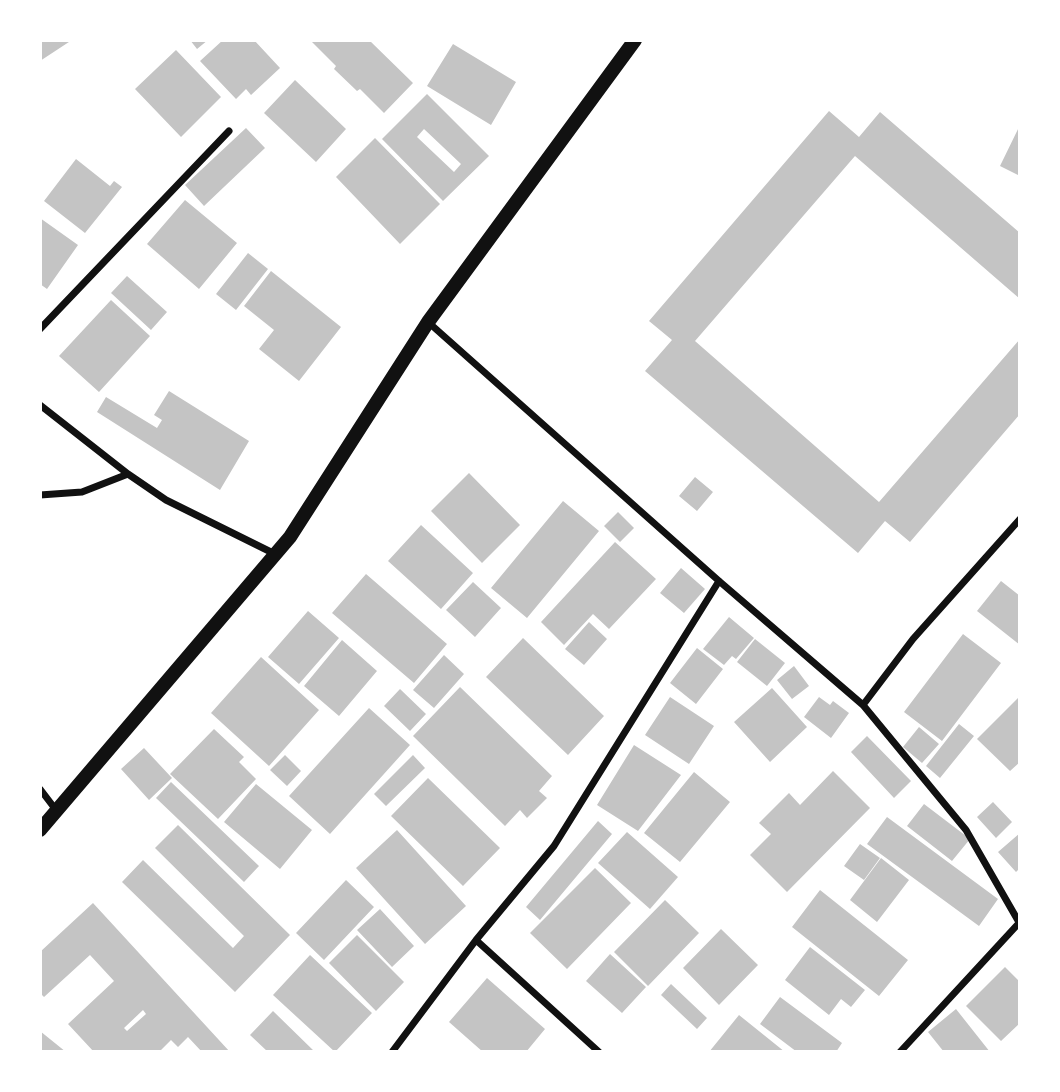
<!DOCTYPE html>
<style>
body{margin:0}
#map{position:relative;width:1060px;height:1092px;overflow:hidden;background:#fff;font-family:"DejaVu Sans",sans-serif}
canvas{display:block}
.frame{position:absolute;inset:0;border:42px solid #fff;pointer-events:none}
</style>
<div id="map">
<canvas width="1060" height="1092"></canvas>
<div class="frame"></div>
</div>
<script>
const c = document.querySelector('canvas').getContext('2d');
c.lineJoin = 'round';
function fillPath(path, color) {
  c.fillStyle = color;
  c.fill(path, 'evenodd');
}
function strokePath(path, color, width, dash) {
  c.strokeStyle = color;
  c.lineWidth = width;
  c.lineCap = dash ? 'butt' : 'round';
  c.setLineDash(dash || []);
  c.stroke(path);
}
const building = new Path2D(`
 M40 40H72L40 61Z
 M190 40H208L197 49Z
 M223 40H254L280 68 251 95 246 89 236 99 200 61Z
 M310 40H369L413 83 384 113 360 89 357 91 334 69 336 66Z
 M453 44 516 82 491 125 427 86Z
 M176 50 221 97 181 137 135 89Z
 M295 80 346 129 316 162 264 113Z
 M427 94 489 156 443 201 382 139ZM424 129 461 164 454 172 417 137Z
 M829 111 859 137 880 112 1020 233V299L855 156 695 341 879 502 1020 339V414L910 542 885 521 858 553 645 371 672 340 649 321Z
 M1020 125V176L1000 166Z
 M246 128 265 148 204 206 185 185Z
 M375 138 440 204 400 244 336 177Z
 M76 159 110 186 114 181 122 187 85 233 44 201Z
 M185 200 237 243 199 289 147 244Z
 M40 218 78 245 47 289 40 284Z
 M248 253 268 269 236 310 216 294Z
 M271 271 341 327 299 381 259 349 274 330 244 306Z
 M127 276 167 312 151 330 111 293Z
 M111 300 150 336 99 392 59 356Z
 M169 391 249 441 220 490 97 412 106 397 157 428 162 420 154 415Z
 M469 473 520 525 482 563 431 511Z
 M695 477 713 492 697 511 679 496Z
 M563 501 599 531 527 618 491 588Z
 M618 512 634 528 620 542 604 526Z
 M421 525 473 573 441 609 388 561Z
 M615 542 656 579 609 629 593 614 564 645 541 622Z
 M681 568 705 589 684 613 660 593Z
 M366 574 447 644 414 683 332 613Z
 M1001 581 1020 596V645L977 611Z
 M473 582 501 608 475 637 446 610Z
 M308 611 339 638 299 684 268 657Z
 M729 617 754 638 736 659 732 656 724 665 703 649Z
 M589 622 607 639 584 665 565 649Z
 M963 634 1001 663 942 741 904 712Z
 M523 638 604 716 568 755 486 677Z
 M755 639 785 663 767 686 737 662Z
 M342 640 377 671 339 716 304 686Z
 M697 648 723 669 696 704 670 683Z
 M444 655 464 674 434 708 413 690Z
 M261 657 319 710 269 766 211 713Z
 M794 666 809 686 792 699 777 680Z
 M460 687 552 776 539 791 547 798 527 818 520 810 505 826 413 736Z
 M772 688 807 727 770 762 734 722Z
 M400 689 426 714 410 731 384 706Z
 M1020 696V762L1010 771 977 739Z
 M670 697 714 726 689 764 645 735Z
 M819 697 830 705 833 701 849 713 831 738 804 717Z
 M369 708 410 745 330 834 289 796Z
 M959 724 974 736 940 778 926 766Z
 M919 727 939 744 922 763 903 747Z
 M214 729 244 757 239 762 256 779 218 819 170 774Z
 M867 736 911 781 894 798 851 752Z
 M634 745 681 775 638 831 597 805Z
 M144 748 172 778 149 800 121 769Z
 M285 755 301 771 287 786 270 770Z
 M413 755 425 768 386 806 374 794Z
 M833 771 870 808 787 892 750 855 771 834 759 823 789 793 800 805Z
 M694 772 730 802 680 862 644 833Z
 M428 778 500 848 463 886 391 816Z
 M171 782 259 866 244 882 156 798Z
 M256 784 312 830 280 869 224 822Z
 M993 802 1012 822 996 838 977 817Z
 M924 804 970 839 952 861 907 826Z
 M887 817 998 899 979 926 867 844Z
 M598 821 612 834 540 920 526 907Z
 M178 825 290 935 235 992 122 882 143 860 233 948 244 936 155 848Z
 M397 830 466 906 425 944 356 868Z
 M627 832 678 877 650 909 598 863Z
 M1020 833V868L1016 872 998 852Z
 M860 844 880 858 864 880 844 866Z
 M881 858 909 880 877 922 850 900Z
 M595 868 631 903 567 969 530 933Z
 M346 880 374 907 324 960 296 933Z
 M820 890 908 960 879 996 792 927Z
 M665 900 699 933 648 986 614 952Z
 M93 903 230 1052H202L188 1037 178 1047 171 1040 159 1052H94L68 1024 114 981 90 955 44 997 40 993V952ZM143 1010 146 1014 127 1031 124 1028Z
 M380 909 414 946 392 967 357 930Z
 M721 929 758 965 719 1005 683 968Z
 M357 935 404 982 376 1011 329 963Z
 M810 947 865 990 851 1007 841 999 829 1015 785 980Z
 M610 954 646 987 622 1013 586 981Z
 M310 955 372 1013 335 1052 273 995Z
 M1005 967 1020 982V1023L1001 1041 966 1006Z
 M487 978 545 1029 526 1052H483L449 1022Z
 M671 984 707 1018 697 1029 661 995Z
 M780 997 842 1043 836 1052H797L760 1024Z
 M956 1009 990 1052H944L928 1032Z
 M273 1011 315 1052H268L250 1035Z
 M739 1015 785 1052H709Z
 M40 1031 66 1052H40Z`);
const minor = new Path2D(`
 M428 322 719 581 863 705 966 830 1020 924
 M40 329 229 131
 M40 405 128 474 166 500 275 554
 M40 495 82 492 128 474
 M863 705 913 639 1020 519
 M40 789 56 810
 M476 940 599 1052
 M392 1052 476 940 554 846 719 581
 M900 1052 1019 923`);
const secondary = new Path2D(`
 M40 830 290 537 428 322 635 40`);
fillPath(building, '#c4c4c4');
strokePath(minor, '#111', 7);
strokePath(secondary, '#111', 14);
</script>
